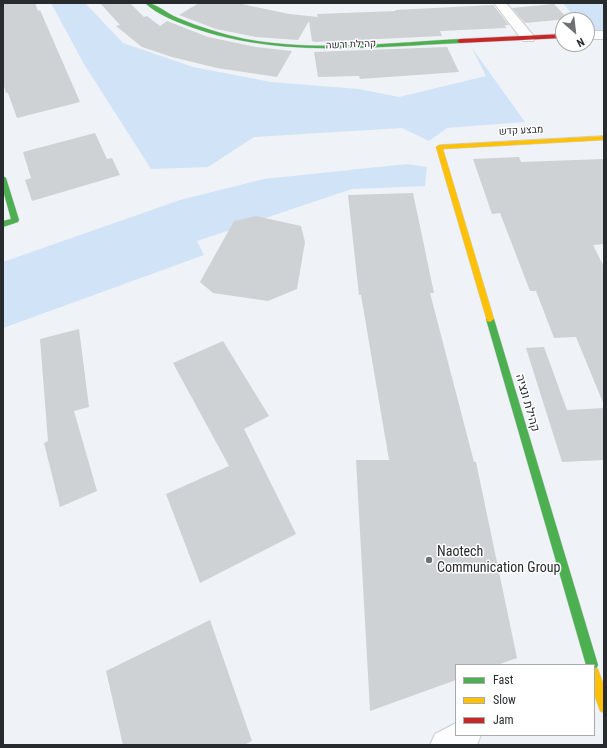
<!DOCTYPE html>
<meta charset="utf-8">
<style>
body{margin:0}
#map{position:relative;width:607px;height:748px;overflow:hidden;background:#eff2f6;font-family:"Roboto Condensed",sans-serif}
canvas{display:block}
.frame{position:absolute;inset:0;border:4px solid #282b2d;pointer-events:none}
.legend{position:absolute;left:455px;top:664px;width:140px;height:72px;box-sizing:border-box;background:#fff;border:1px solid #a9aaab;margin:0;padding:5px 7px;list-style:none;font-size:12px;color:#282b2d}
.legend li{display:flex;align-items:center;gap:8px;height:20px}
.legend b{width:20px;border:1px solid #a9aaab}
.north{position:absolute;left:555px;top:12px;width:40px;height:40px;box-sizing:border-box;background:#fff;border:1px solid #a9aaab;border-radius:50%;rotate:152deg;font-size:11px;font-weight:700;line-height:16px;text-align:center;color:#282b2d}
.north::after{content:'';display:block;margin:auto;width:14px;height:18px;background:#6e7173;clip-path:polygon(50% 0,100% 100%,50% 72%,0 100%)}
</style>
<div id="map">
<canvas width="607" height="748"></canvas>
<div class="frame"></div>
<ul class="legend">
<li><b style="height:5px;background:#4caf50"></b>Fast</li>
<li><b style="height:5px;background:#ffc107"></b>Slow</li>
<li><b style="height:5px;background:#c62828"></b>Jam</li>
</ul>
<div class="north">N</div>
</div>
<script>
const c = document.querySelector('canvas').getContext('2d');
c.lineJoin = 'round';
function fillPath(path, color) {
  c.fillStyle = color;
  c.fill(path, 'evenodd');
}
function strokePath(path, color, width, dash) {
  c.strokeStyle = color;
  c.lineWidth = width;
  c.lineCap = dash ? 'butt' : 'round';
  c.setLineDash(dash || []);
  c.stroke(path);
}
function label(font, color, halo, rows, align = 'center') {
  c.font = font + ' "Roboto Condensed",Heebo,sans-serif';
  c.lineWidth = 3;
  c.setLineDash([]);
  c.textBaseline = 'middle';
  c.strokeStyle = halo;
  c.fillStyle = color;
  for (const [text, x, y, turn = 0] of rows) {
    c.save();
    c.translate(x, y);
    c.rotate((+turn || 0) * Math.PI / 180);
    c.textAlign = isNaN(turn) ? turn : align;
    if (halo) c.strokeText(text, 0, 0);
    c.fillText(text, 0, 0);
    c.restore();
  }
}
const green = new Path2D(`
 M51 3H85L123 43 193 67 271 82 359 89 399 97 486 76 472 48 525 122 447 128 429 141 402 128 254 137 208 167 151 169 84 64Z
 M563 3H604V30L587 31V20H576Z
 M407 164 427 167 425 186 352 189 197 241 204 255 3 328V262L180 200 264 179Z`);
const building = new Path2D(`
 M3 3H35L38 11 40 10 80 102 17 118 8 93H6L3 83Z
 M100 3H130L144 17 147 16 160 26 167 21 208 37 256 47 292 51 277 77 217 68 172 57 142 47 116 26 120 25Z
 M199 3H237L289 14 318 17 317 14 396 11 395 10 493 5 509 25H505L506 28 440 31 442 36 315 42 312 41 309 21 298 40 256 37 216 29 179 15Z
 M554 4 568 19 525 23 512 8Z
 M447 47 459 72 360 79 359 76 318 77 314 52Z
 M95 133 107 159 112 158 120 175 32 201 25 180 31 178 23 152Z
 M519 157 521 162 604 159V244L593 245 604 267V405L576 337 554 338 536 291H530L500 213 492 214 473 159Z
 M413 193 434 293H430L474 462H476L517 658 497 665H456V680L370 711 356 460H389L361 295H359L348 195Z
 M256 216 301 226 305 242 297 289 268 301 213 293 200 282 234 221Z
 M79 329 89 407 74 411 97 491 60 507 44 443 48 441 40 339Z
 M223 341 269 416 244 429 296 534 200 583 166 494 229 466 173 363Z
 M544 347 567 410 604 408V460L562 462 526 348Z
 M210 620 252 741 244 745H123L106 671Z`);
const street = new Path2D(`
 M494 3H506L533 35 535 38 533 41H523Z
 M587 31H604V39H587Z
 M456 723V735H481L477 745H430L435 734Z`);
const fast = new Path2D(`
 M145 3C157 3 167 14 178 18 199 27 222 34 245 39 315 52 389 43 460 39L463 41 460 43C371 47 277 58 191 27 175 21 158 15 145 3Z
 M3 176 6 178 19 220 18 222 3 227V221L11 219 3 190Z
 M490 316 494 319 598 665 596 669 594 670V665H586L486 319Z`);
const slow = new Path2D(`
 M604 136V140L443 149 494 319 490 322 487 321 436 147 439 145Z
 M594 667 598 669 604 686V713L600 711 594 694Z`);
const jam = new Path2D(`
 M563 34V38L460 43 457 41 460 39Z`);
const markers = [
 [429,560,4,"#6e7173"]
];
const farStreetnames = [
 ["קהילת ורשה",351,45,-2],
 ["מבצע קדש",521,131,-3]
];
const streetNames = [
 ["קהילת ונציה",527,403,74]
];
const nearPoinames = [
 ["Naotech",437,552],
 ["Communication Group",437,568]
];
fillPath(green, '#d1e3f7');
fillPath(building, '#cfd2d4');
strokePath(street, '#cbcdd0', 2);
strokePath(fast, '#cbcdd0', 1);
strokePath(slow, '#cbcdd0', 1);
strokePath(jam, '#cbcdd0', 1);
fillPath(street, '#fdfdfe');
fillPath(fast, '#4caf50');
fillPath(slow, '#ffc107');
fillPath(jam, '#c62828');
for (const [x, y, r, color] of markers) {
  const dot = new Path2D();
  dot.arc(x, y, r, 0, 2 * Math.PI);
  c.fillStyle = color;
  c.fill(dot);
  strokePath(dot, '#fff', 1.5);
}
label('10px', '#282b2d', '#fff', farStreetnames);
label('12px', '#282b2d', '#fff', streetNames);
label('14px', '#282b2d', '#fff', nearPoinames, 'left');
</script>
